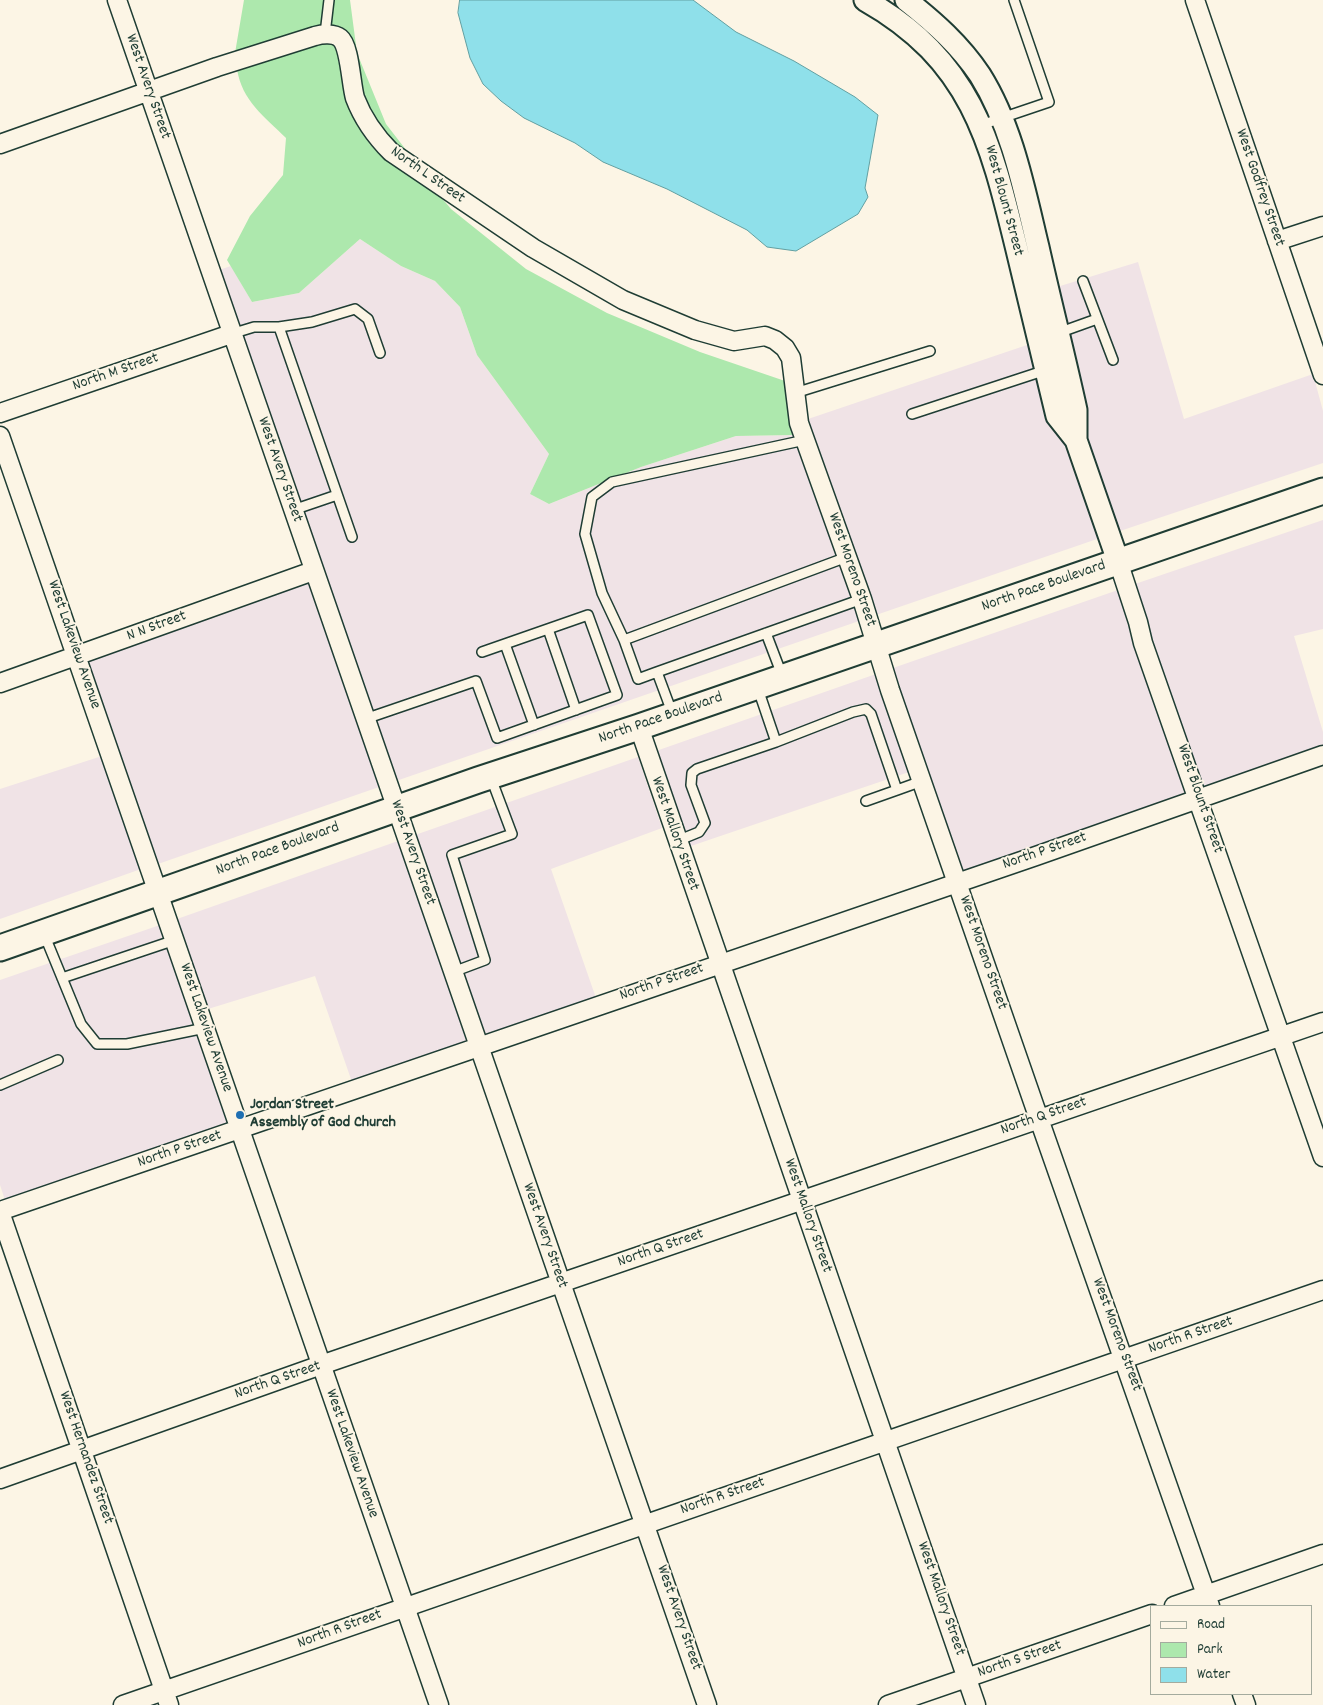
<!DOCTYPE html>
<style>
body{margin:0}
#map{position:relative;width:1323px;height:1705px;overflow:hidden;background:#fcf5e5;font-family:Dekko,sans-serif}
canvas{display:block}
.legend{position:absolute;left:1150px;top:1605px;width:162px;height:90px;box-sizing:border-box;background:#fcf5e5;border:1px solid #a4ab9e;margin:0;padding:6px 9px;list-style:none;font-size:15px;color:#1f3d34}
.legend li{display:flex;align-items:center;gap:10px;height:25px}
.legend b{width:25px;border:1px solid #a4ab9e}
</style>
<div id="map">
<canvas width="1323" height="1705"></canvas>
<ul class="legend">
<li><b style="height:6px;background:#fcf5e5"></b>Road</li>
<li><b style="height:14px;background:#ade8ad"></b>Park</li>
<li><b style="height:14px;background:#8fe0ea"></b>Water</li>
</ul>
</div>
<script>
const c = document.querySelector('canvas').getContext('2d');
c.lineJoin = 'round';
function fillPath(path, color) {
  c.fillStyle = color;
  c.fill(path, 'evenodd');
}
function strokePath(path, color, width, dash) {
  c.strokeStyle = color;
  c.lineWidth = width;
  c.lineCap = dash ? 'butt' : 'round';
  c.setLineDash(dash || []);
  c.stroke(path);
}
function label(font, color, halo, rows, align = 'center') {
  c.font = font + ' Dekko,sans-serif';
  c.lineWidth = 4;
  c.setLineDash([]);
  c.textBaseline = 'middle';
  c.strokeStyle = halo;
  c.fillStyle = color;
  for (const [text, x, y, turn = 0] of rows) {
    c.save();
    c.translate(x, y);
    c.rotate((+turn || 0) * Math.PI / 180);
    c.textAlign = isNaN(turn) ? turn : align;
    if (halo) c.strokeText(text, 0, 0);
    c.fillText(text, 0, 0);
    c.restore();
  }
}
const built = new Path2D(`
 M360 239 401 266 435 281 460 307 477 355 549 454 530 494 549 504 641 467 736 436 794 435 859 621 396 781 219 270 231 266 252 302 299 293Z
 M1138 262 1184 419 1313 374 1323 411V463L1117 532 1085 437 1057 287Z
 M1030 344 1100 538 876 615 808 419Z
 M1323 520V629L1294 636 1323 732V746L1204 787 1152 640 1135 584Z
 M308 582 379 787 158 864 88 660Z
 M1118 590 1134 646 1187 793 963 872 893 668Z
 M876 674 909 772 688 847 656 751Z
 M102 756 141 869 0 919V789Z
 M638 757 662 828 551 869 596 998 485 1037 415 835Z
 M398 841 468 1043 352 1082 315 976 208 1009 177 919Z
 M160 925 229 1125 5 1200 0 1185V980Z`);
const green = new Path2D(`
 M244 0H350L357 53 386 124 410 155C394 144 379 130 371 112 367 104 364 95 362 86 356 60 360 24 323 26L235 53Z
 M329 42 336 48C344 89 351 134 387 160 408 176 435 187 451 209L526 269 607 313 700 352 785 381 794 435 736 436 641 467 549 504 530 494 549 454 477 355 460 307 435 281 401 266 360 239 299 293 252 302 227 260 250 216 283 175 286 138C264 116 242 101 237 69Z`);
const water = new Path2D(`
 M460 0H693L736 32 794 61 855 97 878 115 865 188 868 197 858 214 796 251 767 247 747 230 667 189 603 162 575 143 524 118 501 101 483 84 470 58 458 13Z`);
const service = new Path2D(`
 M325 34 329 0
 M981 125 1049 102 1014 0
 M1083 281 1113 360
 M279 327 312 322 355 309 368 319 380 353
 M1058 333 1097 319
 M231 334 254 327H279L352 537
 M795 393 930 351
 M912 414 1046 370
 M293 510 337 495
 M548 629 576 710
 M766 633 782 675
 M624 640 602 593 585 534 592 497 612 482 805 440
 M505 644 534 725
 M657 672 638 679 624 640 847 557
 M673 715 657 672 862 599
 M365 719 476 681 497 738 617 695 588 615 482 652
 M776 742 853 712 866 709 871 714 897 790 922 781
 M866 801 897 790
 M677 841 699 832 705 823 691 785 692 773 697 769 776 742 758 689
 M44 934 81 1024 97 1044H127L205 1028
 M453 972 485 960 452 855 512 834 491 778
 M62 978 175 940
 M0 1085 58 1060`);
const minor = new Path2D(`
 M117 0 707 1705
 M1195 0 1323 375
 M0 144 217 67 315 36C322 34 334 33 340 38 350 46 351 85 355 98 363 119 375 136 391 152L533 248 623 300 695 330 734 341 765 336 775 340 785 348 791 358 799 423 862 599 890 690 1039 1119 1210 1606
 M1277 241 1323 226
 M0 413 231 334
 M0 436 439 1705
 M1118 561 1138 622 1143 643 1323 1157
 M0 683 313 571
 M639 727 976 1705
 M0 1211 1036 856 1323 755
 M0 1212 169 1705
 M0 1479 321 1365 1323 1022
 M1174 1606 1323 1554
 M1242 1694 1246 1705
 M123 1705 1323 1290
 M888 1705 1152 1614`);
const tertiary = new Path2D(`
 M865 0C973 61 991 143 1018 254 1031 308 1044 362 1057 416L1076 440 1118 561
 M906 0C934 22 960 45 980 75 1012 126 1024 189 1038 247 1050 301 1064 355 1076 410V440`);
const secondary = new Path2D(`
 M0 948 478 780 639 727 1323 491`);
const markers = [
 [240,1115,5,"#1f6fb2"]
];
const streetNames = [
 ["West Avery Street",147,87,71],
 ["North L Street",427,176,35],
 ["West Godfrey Street",1259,188,71],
 ["West Blount Street",1003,201,75],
 ["North M Street",116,373,-19],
 ["West Avery Street",279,470,71],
 ["West Moreno Street",851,570,71],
 ["North Pace Boulevard",1044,587,-19],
 ["N N Street",157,627,-20],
 ["West Lakeview Avenue",73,645,71],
 ["North Pace Boulevard",661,719,-19],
 ["West Blount Street",1199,799,71],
 ["West Mallory Street",674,834,71],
 ["North Pace Boulevard",278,850,-20],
 ["North P Street",1045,852,-19],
 ["West Avery Street",412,853,71],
 ["West Moreno Street",982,953,71],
 ["North P Street",662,983,-19],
 ["West Lakeview Avenue",205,1028,71],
 ["North Q Street",1044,1117,-19],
 ["North P Street",180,1150,-19],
 ["West Mallory Street",807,1216,71],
 ["West Avery Street",544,1236,71],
 ["North Q Street",661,1249,-19],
 ["West Moreno Street",1116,1335,70],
 ["North R Street",1191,1336,-19],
 ["North Q Street",278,1381,-19],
 ["West Lakeview Avenue",351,1454,71],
 ["West Hernandez Street",85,1458,71],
 ["North R Street",723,1497,-19],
 ["West Mallory Street",940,1599,71],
 ["West Avery Street",678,1618,71],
 ["North R Street",340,1630,-20],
 ["North S Street",1020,1660,-19]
];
const poiNames = [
 ["Jordan Street",250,1106],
 ["Assembly of God Church",250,1124]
];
fillPath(built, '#f0e3e6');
fillPath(green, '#ade8ad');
fillPath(water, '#8fe0ea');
strokePath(water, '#629fa1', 1);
strokePath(service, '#1f3d34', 12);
strokePath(minor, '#1f3d34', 21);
strokePath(tertiary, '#1f3d34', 25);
strokePath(secondary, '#1f3d34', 29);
strokePath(service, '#fcf5e5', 9);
strokePath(minor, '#fcf5e5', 18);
strokePath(tertiary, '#fcf5e5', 21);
strokePath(secondary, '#fcf5e5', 25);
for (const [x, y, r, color] of markers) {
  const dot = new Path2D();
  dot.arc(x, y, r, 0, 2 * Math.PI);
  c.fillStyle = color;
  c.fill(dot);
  strokePath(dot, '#fcf5e5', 2);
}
label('16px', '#1f3d34', '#fcf5e5', streetNames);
label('bold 16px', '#1f3d34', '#fcf5e5', poiNames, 'left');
</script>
